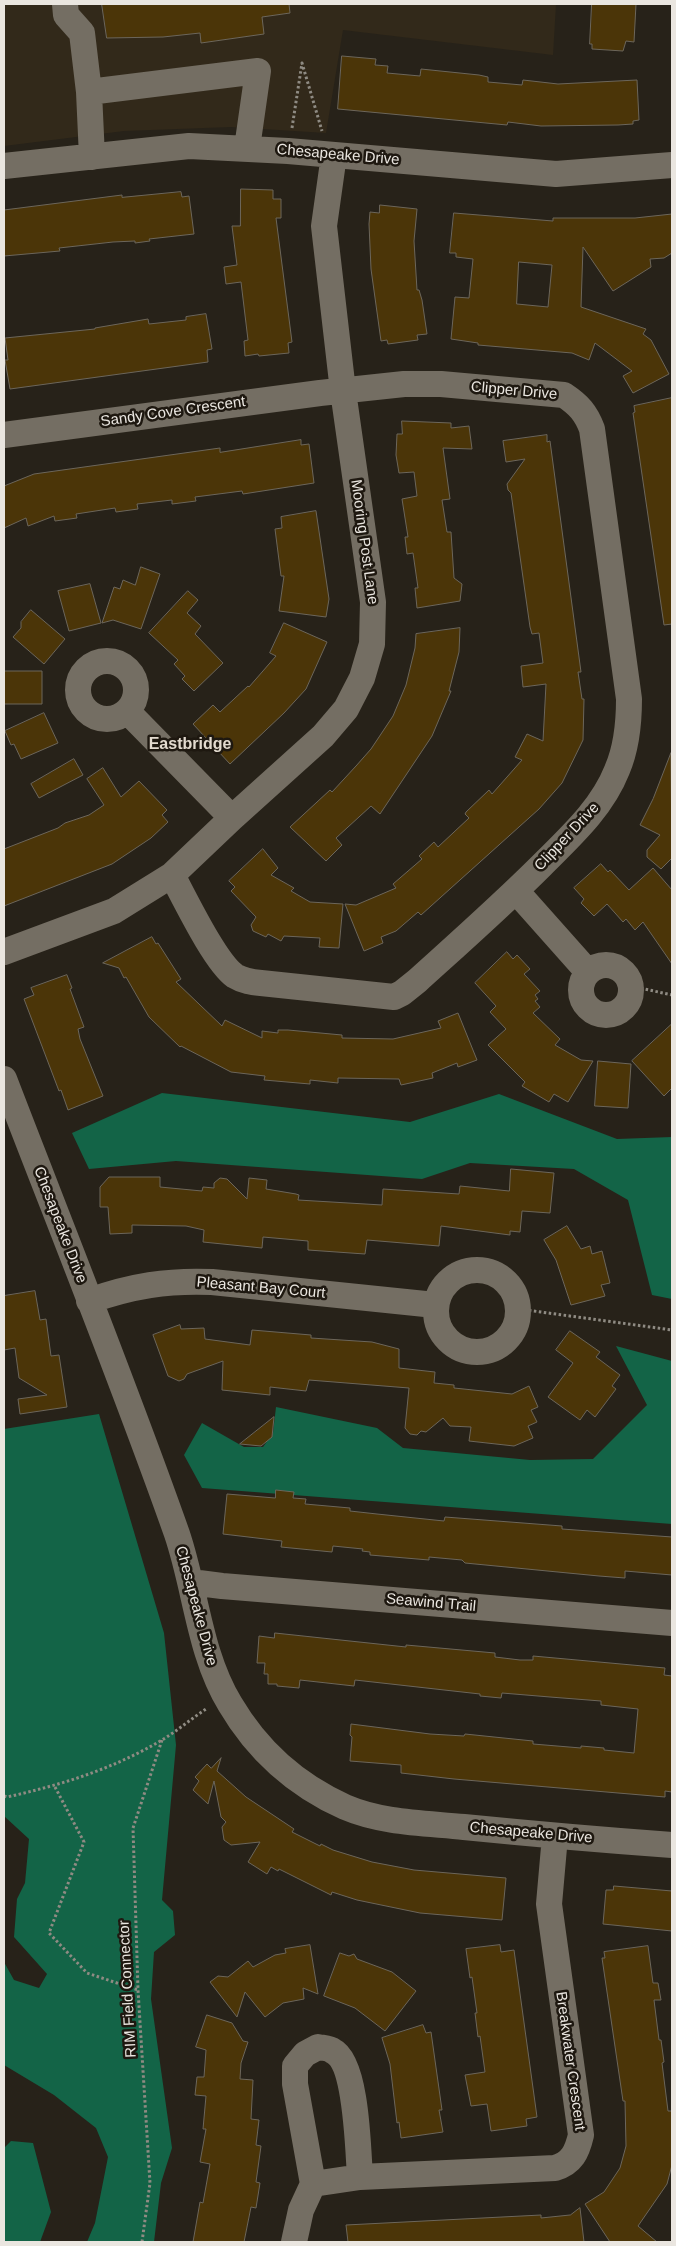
<!DOCTYPE html>
<style>
body{margin:0}
#map{position:relative;width:676px;height:2246px;overflow:hidden;background:#272219;font-family:Helvetica,sans-serif}
canvas{display:block}
.frame{position:absolute;inset:0;border:5px solid #eae6e0;pointer-events:none}
</style>
<div id="map">
<canvas width="676" height="2246"></canvas>
<div class="frame"></div>
</div>
<script>
const c = document.querySelector('canvas').getContext('2d');
c.lineJoin = 'round';
function fillPath(path, color) {
  c.fillStyle = color;
  c.fill(path, 'evenodd');
}
function strokePath(path, color, width, dash) {
  c.strokeStyle = color;
  c.lineWidth = width;
  c.lineCap = dash ? 'butt' : 'round';
  c.setLineDash(dash || []);
  c.stroke(path);
}
function label(font, color, halo, rows, align = 'center') {
  c.font = font + ' Helvetica,sans-serif';
  c.lineWidth = 5;
  c.setLineDash([]);
  c.textBaseline = 'middle';
  c.strokeStyle = halo;
  c.fillStyle = color;
  for (const [text, x, y, turn = 0] of rows) {
    c.save();
    c.translate(x, y);
    c.rotate((+turn || 0) * Math.PI / 180);
    c.textAlign = isNaN(turn) ? turn : align;
    if (halo) c.strokeText(text, 0, 0);
    c.fillText(text, 0, 0);
    c.restore();
  }
}
const built = new Path2D(`
 M4 4H556L553 55 343 30 326 133 231 127 124 131 4 146Z`);
const forest = new Path2D(`
 M162 1093 410 1122 499 1094 617 1139 672 1137V1299L652 1295 628 1200 574 1169 470 1163 422 1179 176 1161 89 1169 72 1133Z
 M616 1346 672 1361V1524L202 1488 184 1455 202 1423 244 1447H263L273 1433 276 1407 377 1428 403 1448 530 1460 593 1459 647 1405Z
 M99 1414 164 1633 176 1745 162 1900 173 1911 175 1935 154 1952 151 1999 172 2148 161 2183 154 2242H87L95 2223 108 2157 96 2128 54 2095 4 2065V1962L14 1980 39 1988 47 1974 14 1937 17 1899 25 1883 29 1839 4 1816V1429Z
 M11 2141 33 2143 51 2212 40 2242H4V2148Z`);
const building = new Path2D(`
 M102 4H289L290 13 262 17 264 34 201 43 200 33 163 37 107 38Z
 M592 4H636L634 42 626 41 623 51 592 49V44H590Z
 M342 56 376 59 375 65 388 66 387 73 420 76 421 69 479 75 488 77V82L522 85 523 80 558 84 637 80 639 120 633 121V124L618 125 541 126 508 122 507 125 338 109Z
 M241 189 273 190V199H281V218H276L292 342 288 343 289 353 259 356 258 354 245 356 244 341 248 340 241 282 226 284 224 267 237 265 232 226H240Z
 M181 192 182 197 189 196 194 234 149 239 150 241 135 243V241L113 242 59 248 60 251 4 256V210L122 195V197Z
 M380 205 417 209 414 241 417 290H419L422 300 427 334 417 335 418 340 388 344 387 340 381 341 371 269 369 224 370 212 379 213Z
 M454 213 553 221V218H635L672 214V253L664 258 650 259 651 267 613 291 583 247 581 307 646 329 643 334 651 340 669 374 633 393 623 376 632 371 595 343 589 360 572 353 478 345V343L451 339 455 297 469 298 473 259 456 257V253H450ZM519 262 552 265 548 307 517 304Z
 M206 314 212 349 207 350 208 362 10 389 5 360H8L5 338 95 329V328L148 319 149 324 186 320V317Z
 M672 398V624L664 625 633 413 635 412 634 406Z
 M402 421 451 423V428L469 426 472 449 443 448 450 499 442 500 447 532H451L454 578 462 584 460 601 417 608 415 588H418L413 553 407 554 405 537H408L402 499 417 496 414 472 399 473 396 455 397 434H402Z
 M547 435V442L550 441 581 672H578L582 699H584L583 740 562 783 539 809 421 915 418 912 396 931 381 937 383 943 364 951 345 904 356 905 396 888 393 884 422 859 419 856 434 842 438 847 469 818 465 814 466 812 489 790 492 794 522 760 515 757 527 734 543 741 546 684 523 687 521 666 543 663 539 633 532 634 530 627 511 493 508 490 507 484 525 459 506 462 503 441Z
 M301 440V445L309 444 314 483 243 494 242 491 195 497 196 501 172 504V500L137 504 138 509 116 512 115 508 76 514 77 518 55 521 54 516 28 526 26 518 4 528V486L34 474 220 448V452Z
 M316 511 329 599 326 617 279 611 284 576H281L275 529 282 528 281 517Z
 M141 567 160 574 141 629 113 620 102 623 114 587 120 589 123 580 135 585Z
 M90 584 101 623 69 631 58 591Z
 M188 591 198 600 187 613 201 626 195 634 223 663 194 691 182 679 185 676 174 664 178 660 149 633Z
 M31 610 65 639 44 664 13 637 21 628V622Z
 M284 623 327 642 306 689 284 713 230 764 193 724 213 705 220 712 248 686 249 687 276 656 270 653Z
 M460 628 459 652 449 691H451L432 736 380 814 371 806 336 838 342 845 326 861 290 827 330 790 332 792 356 766 371 749 393 716 406 685 415 648 416 634Z
 M4 671H42V704H4Z
 M44 713 58 743 21 759 14 744 11 745 5 731Z
 M671 753 672 858 661 869 647 857V850L660 835 640 825 653 799Z
 M74 759 83 775 39 798 31 784Z
 M103 768 121 797 139 781 167 810 162 815 168 822 151 838 112 864 4 906V849L58 828 65 823 89 815 104 805 87 779Z
 M263 849 278 868 271 875 294 888 291 891 310 902 343 904 339 948 319 947 320 938 284 936 281 941 268 934 266 937 253 931 251 925 256 917 231 891 235 887 229 881Z
 M601 864 608 872 610 870 629 890 653 868 672 890V964L643 922 635 930 626 919 623 922 607 904 594 916 581 903 584 899 574 888Z
 M152 937 156 944 158 943 181 979 176 982 222 1026 225 1020 262 1038V1031L278 1033V1030H288L342 1035V1038L393 1039 441 1028 438 1021 458 1013 477 1060 458 1067 457 1063 432 1073 433 1078 401 1085 399 1079 338 1078V1083L310 1080V1084L264 1080 265 1076 231 1072 181 1046 180 1047 149 1017 126 977 124 978 119 968 103 963Z
 M507 952 513 959 517 955 530 969 524 974 540 991 535 995 538 999 535 1001 540 1007 533 1013 560 1039 555 1045 581 1060 593 1061 568 1102 554 1094 549 1102 522 1086 525 1082 488 1045 506 1029 490 1012 496 1006 475 983Z
 M67 975 72 988 70 989 84 1027 78 1029 80 1039 103 1096 68 1110 61 1090 59 1091 24 999 34 995 31 988Z
 M672 1024V1088L664 1096 632 1061Z
 M598 1061 631 1064 628 1108 595 1106Z
 M511 1169 554 1173 550 1213 522 1211 520 1232 510 1231V1235L441 1226 439 1246 367 1240 365 1254 308 1250V1241L263 1237 262 1248 203 1242 204 1230 186 1226 132 1225V1233L110 1234 108 1207H100V1187L109 1177H160V1187L202 1191 203 1187 214 1188V1183L220 1178 227 1179 247 1199 249 1178 267 1180 266 1189 296 1194 299 1195 298 1200 382 1205 383 1189 459 1194 460 1186 509 1191Z
 M567 1226 581 1249 590 1246 592 1254 602 1251 610 1283 601 1285 605 1296 571 1305 556 1260 544 1240Z
 M35 1291 40 1320 46 1319 51 1356 59 1355 67 1407 20 1414 18 1399 47 1395 19 1378 15 1348 4 1350V1296Z
 M180 1325 181 1329 204 1328 205 1339 250 1345 252 1330 311 1335V1338L372 1342 399 1349V1368L435 1372 434 1383 454 1385V1388L512 1394 529 1386 538 1407 531 1410 537 1422 528 1426 533 1438 514 1446 469 1441 471 1427 450 1426 443 1418 426 1432 421 1431 417 1435 410 1434 405 1428 409 1388 309 1380 306 1391 270 1387V1395L222 1390 223 1361 187 1374 184 1379 179 1381 168 1376 153 1335Z
 M570 1331 600 1352 596 1357 620 1375 612 1386 616 1389 595 1417 587 1410 580 1420 548 1397 573 1363 556 1350Z
 M274 1417 272 1437 261 1446 240 1444Z
 M276 1490 294 1492 293 1498 306 1499 305 1504 350 1508V1511L377 1514 444 1521 445 1517 562 1526V1529L672 1537V1575L625 1571V1578L599 1576 465 1563 462 1560 429 1557V1560L370 1555V1552L362 1551 363 1549 333 1546 332 1552 281 1547 282 1541 223 1534 227 1494 275 1498Z
 M275 1633 406 1647V1645L495 1653V1657L520 1660H533V1656L665 1668 664 1675 672 1676V1792L665 1791V1797L454 1779 401 1773V1765L350 1761 352 1737 350 1735 351 1724 430 1734 464 1736 465 1734 533 1741V1744L581 1748V1746L604 1748V1750L634 1753 638 1709 601 1705V1701L550 1697 502 1693 501 1698 480 1696V1694L355 1680 354 1686 300 1680 299 1688 277 1686V1684H268V1674H264L265 1663H257L259 1636 274 1638Z
 M221 1758 217 1771 246 1797 294 1829 292 1832 320 1846 321 1844 333 1850 372 1862 414 1870 506 1878 502 1920 420 1913 357 1900 332 1892 331 1895 279 1869 278 1871 271 1867 267 1874 248 1862 260 1842 231 1845 224 1840 222 1827 226 1822 221 1817 214 1781 208 1804 193 1790 199 1781 195 1777 207 1764 211 1768Z
 M614 1886 672 1891V1931L603 1924 606 1890H613Z
 M310 1945 318 1994 303 1988 304 1999 283 2003 265 2017 245 1992 237 2017 210 1982 218 1976 228 1977 248 1961 253 1967 275 1955 286 1953 285 1949Z
 M500 1945 501 1952 514 1950 537 2117 526 2119 527 2126 491 2131 487 2104 471 2106 465 2075 485 2072 480 2036 478 2037 475 2013H477L472 1977 470 1978 466 1949Z
 M648 1946 653 1983H658L661 2000H654L659 2040H661L664 2062 662 2063 668 2111H672V2165L667 2184 638 2226 657 2242H610L585 2204 604 2192 620 2168 626 2146 625 2101H623L602 1958H605L604 1952Z
 M340 1953 349 1956 354 1954 357 1959 392 1972 416 1991 385 2031 355 2008 324 1996Z
 M207 2015 232 2023 243 2041 248 2042 241 2063 240 2079 253 2080 251 2119 259 2120 256 2145 261 2146 256 2182 260 2183 256 2208 251 2207 244 2242H193L200 2202 203 2203 210 2164 200 2162 206 2129H203L206 2096 195 2095 197 2077H204L206 2050 196 2047Z
 M423 2025 426 2033 431 2032 442 2110H439L443 2132 401 2138 399 2122 397 2123 390 2064 382 2038Z
 M580 2208 584 2242H348L346 2225 541 2215V2218L570 2215Z`);
const path = new Path2D(`
 M292 128 302 63 322 131
 M631 986 672 995
 M519 1309 672 1330
 M55 1787 84 1842 49 1933 87 1973 138 1990
 M4 1796 7 1797C61 1785 113 1769 162 1740 177 1731 191 1719 206 1709
 M142 2242 150 2183 138 1990 133 1828 162 1740`);
const minor = new Path2D(`
 M65 4 66 15 82 33 89 92 92 157
 M89 92 258 71 247 148
 M4 166 189 146 288 151 556 174 672 165
 M4 435 320 393 404 384H441L564 395C579 405 586 413 592 429L629 699C629 723 627 747 617 770 602 808 571 836 542 865 502 905 459 943 417 981L402 993 394 997 261 983C252 982 243 981 235 976 215 962 185 899 172 875
 M78 690a29 29 0 1 1 58 0a29 29 0 1 1-58 0Z
 M127 711 232 818
 M516 891 588 972
 M4 952 114 911 172 875 232 818 323 736 346 709 362 678 372 644 373 602 343 391 324 226 334 155
 M581 990a25 25 0 1 1 50 0a25 25 0 1 1-50 0Z
 M4 1079C62 1230 123 1381 177 1534 196 1590 199 1653 230 1704 257 1750 296 1785 345 1807 382 1823 425 1823 464 1827 534 1834 603 1840 672 1845
 M436 1311a41 41 0 1 1 82 0a41 41 0 1 1-82 0Z
 M89 1301C131 1286 168 1280 212 1282L435 1305
 M191 1582 222 1586 672 1623
 M313 2184 295 2084V2066L305 2054 318 2047C322 2048 329 2048 333 2051 357 2063 358 2151 360 2177
 M294 2242 301 2210 313 2184 360 2177 555 2168C572 2163 577 2152 581 2135L549 1904 555 1836`);
const streetNames = [
 ["Chesapeake Drive",338,155,5],
 ["Clipper Drive",514,391,5],
 ["Sandy Cove Crescent",173,412,-8],
 ["Mooring Post Lane",364,542,82],
 ["Clipper Drive",567,837,-47],
 ["Chesapeake Drive",60,1225,69],
 ["Pleasant Bay Court",261,1288,5],
 ["Seawind Trail",431,1603,5],
 ["Chesapeake Drive",196,1606,75],
 ["Chesapeake Drive",531,1833,5],
 ["RIM Field Connector",128,1989,-93],
 ["Breakwater Crescent",570,2061,82]
];
const neighbourhoodNames = [
 ["Eastbridge",190,745]
];
fillPath(built, '#32291a');
fillPath(forest, '#136447');
fillPath(building, '#4b3508');
strokePath(building, '#6c665b', 1);
strokePath(path, '#8f8b83', 3, [2.5, 2.5]);
strokePath(minor, '#746e63', 26);
label('15px', '#eae6e0', '#1e1810', streetNames);
label('bold 16px', '#e3dbcf', '#1e1810', neighbourhoodNames);
</script>
